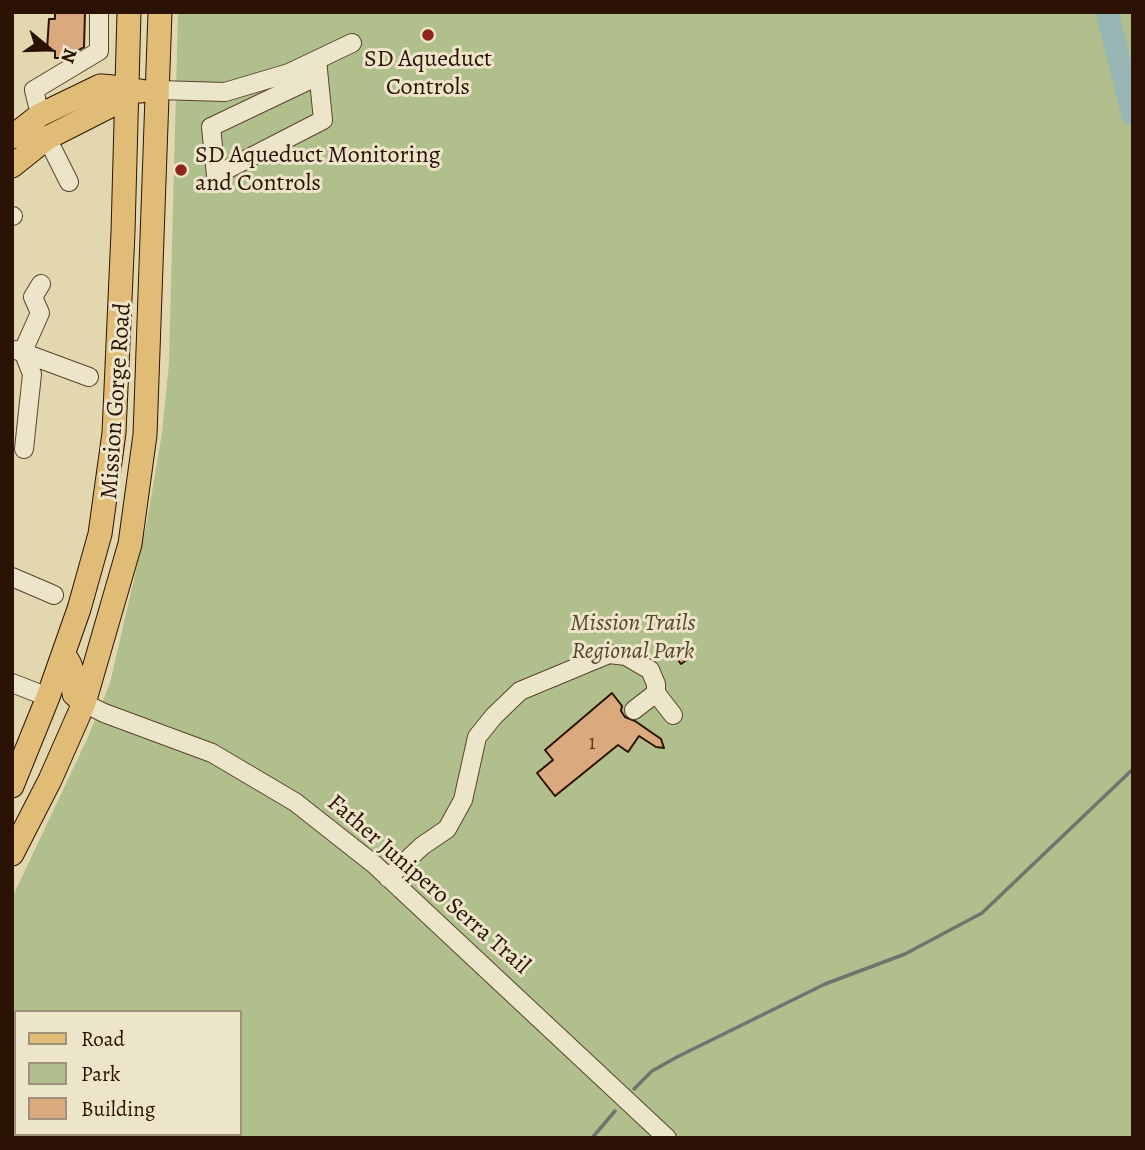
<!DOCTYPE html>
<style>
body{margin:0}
#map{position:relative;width:1145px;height:1150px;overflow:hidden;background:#e2d7ae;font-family:Alegreya,serif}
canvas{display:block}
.frame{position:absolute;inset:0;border:14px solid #2b1204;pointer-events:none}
.legend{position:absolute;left:14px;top:1010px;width:228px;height:126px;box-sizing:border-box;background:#ece5ca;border:2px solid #9f917b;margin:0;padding:9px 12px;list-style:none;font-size:21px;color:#2b1204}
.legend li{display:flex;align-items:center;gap:14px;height:35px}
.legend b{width:35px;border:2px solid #9f917b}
.north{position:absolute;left:14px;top:14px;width:70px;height:70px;-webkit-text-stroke:5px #ece5ca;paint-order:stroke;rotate:109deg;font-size:19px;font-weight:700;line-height:28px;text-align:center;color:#2b1204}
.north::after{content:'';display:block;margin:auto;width:24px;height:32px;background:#2b1204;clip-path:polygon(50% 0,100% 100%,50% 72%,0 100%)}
</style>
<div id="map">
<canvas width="1145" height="1150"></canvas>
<div class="frame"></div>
<ul class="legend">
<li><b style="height:9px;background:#e1bc77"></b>Road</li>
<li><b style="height:19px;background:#b1bf8c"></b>Park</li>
<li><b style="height:19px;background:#daa97d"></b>Building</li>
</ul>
<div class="north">N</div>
</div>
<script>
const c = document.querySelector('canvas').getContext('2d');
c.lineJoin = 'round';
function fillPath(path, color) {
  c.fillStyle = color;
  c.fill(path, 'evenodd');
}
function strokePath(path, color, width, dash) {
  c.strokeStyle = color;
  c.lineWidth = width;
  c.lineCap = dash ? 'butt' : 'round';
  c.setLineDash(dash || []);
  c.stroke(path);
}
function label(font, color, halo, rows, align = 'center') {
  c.font = font + ' Alegreya,serif';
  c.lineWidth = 6;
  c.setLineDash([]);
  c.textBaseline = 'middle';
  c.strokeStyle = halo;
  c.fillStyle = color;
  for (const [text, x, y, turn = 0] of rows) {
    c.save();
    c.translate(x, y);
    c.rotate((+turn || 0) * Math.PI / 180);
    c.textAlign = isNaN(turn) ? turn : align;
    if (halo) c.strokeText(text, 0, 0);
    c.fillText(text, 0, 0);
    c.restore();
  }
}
const green = new Path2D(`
 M178 12H1133V1138H12V898L88 737 110 683 146 527 162 433 169 363ZM16 1012H240V1134H16Z`);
const stream = new Path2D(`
 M634 1089 652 1071 677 1057 825 984 905 954 982 913 1133 769
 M592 1138 615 1111`);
const river = new Path2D(`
 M1107 12 1133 115`);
const building = new Path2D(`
 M55 12H85L84 47 65 58H55V51L47 50 49 19H55Z
 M684 648 692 656 681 664 675 656Z
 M612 693 622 706 621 711 625 717 635 721 661 739 664 748 656 747 639 736 628 752 618 745 555 796 537 773 553 760 545 750Z`);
const minor = new Path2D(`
 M317 60 323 120 216 175 211 127 318 76
 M158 90 225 92 289 73 352 43
 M40 115 34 90 99 51V12
 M47 138 69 182
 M12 216H13
 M16 350 89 377
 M23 351 32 374 24 449
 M23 351 40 313 33 297 41 284
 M12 577 54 595
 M12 683 48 697
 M84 703 104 713 212 753 295 802 375 865 667 1138
 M634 710 656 693
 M388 878 422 846 447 829 463 800 477 737 494 716 520 691 609 654 626 656 650 670 656 684V693L673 715`);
const major = new Path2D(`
 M12 137 40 115 100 86C115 85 126 92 141 91
 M12 166 47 138 108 107 127 92
 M63 655C75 665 72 680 74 694L84 703
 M12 786 48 697 79 609 100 534 114 433 123 232 129 12
 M12 854 50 780 84 703 130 544 145 435 160 12`);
const markers = [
 [428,35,7,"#8f2418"],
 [181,170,7,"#8f2418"]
];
const numberNames = [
 ["1",592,744]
];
const poiNames = [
 ["SD Aqueduct",428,60],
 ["Controls",428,88],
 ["SD Aqueduct Monitoring",195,156,"left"],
 ["and Controls",195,184,"left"]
];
const streetNames = [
 ["Mission Gorge Road",117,401,-86],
 ["Father Junipero Serra Trail",428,885,41]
];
const parkNames = [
 ["Mission Trails",633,624],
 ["Regional Park",633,652]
];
fillPath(green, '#b1bf8c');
strokePath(stream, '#6c756e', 3.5);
strokePath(river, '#98b7b4', 23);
fillPath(building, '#daa97d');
strokePath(building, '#2b1204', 2);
strokePath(minor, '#59432e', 20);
strokePath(major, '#2b1204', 25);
strokePath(minor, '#ece5ca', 18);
strokePath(major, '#e1bc77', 23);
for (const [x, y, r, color] of markers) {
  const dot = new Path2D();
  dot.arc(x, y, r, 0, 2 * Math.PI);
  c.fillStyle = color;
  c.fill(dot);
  strokePath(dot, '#ece5ca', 2.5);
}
label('21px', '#573822', null, numberNames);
label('24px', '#2b1204', '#ece5ca', poiNames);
label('24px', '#2b1204', '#ece5ca', streetNames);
label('italic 24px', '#53462d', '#ece5ca', parkNames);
</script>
